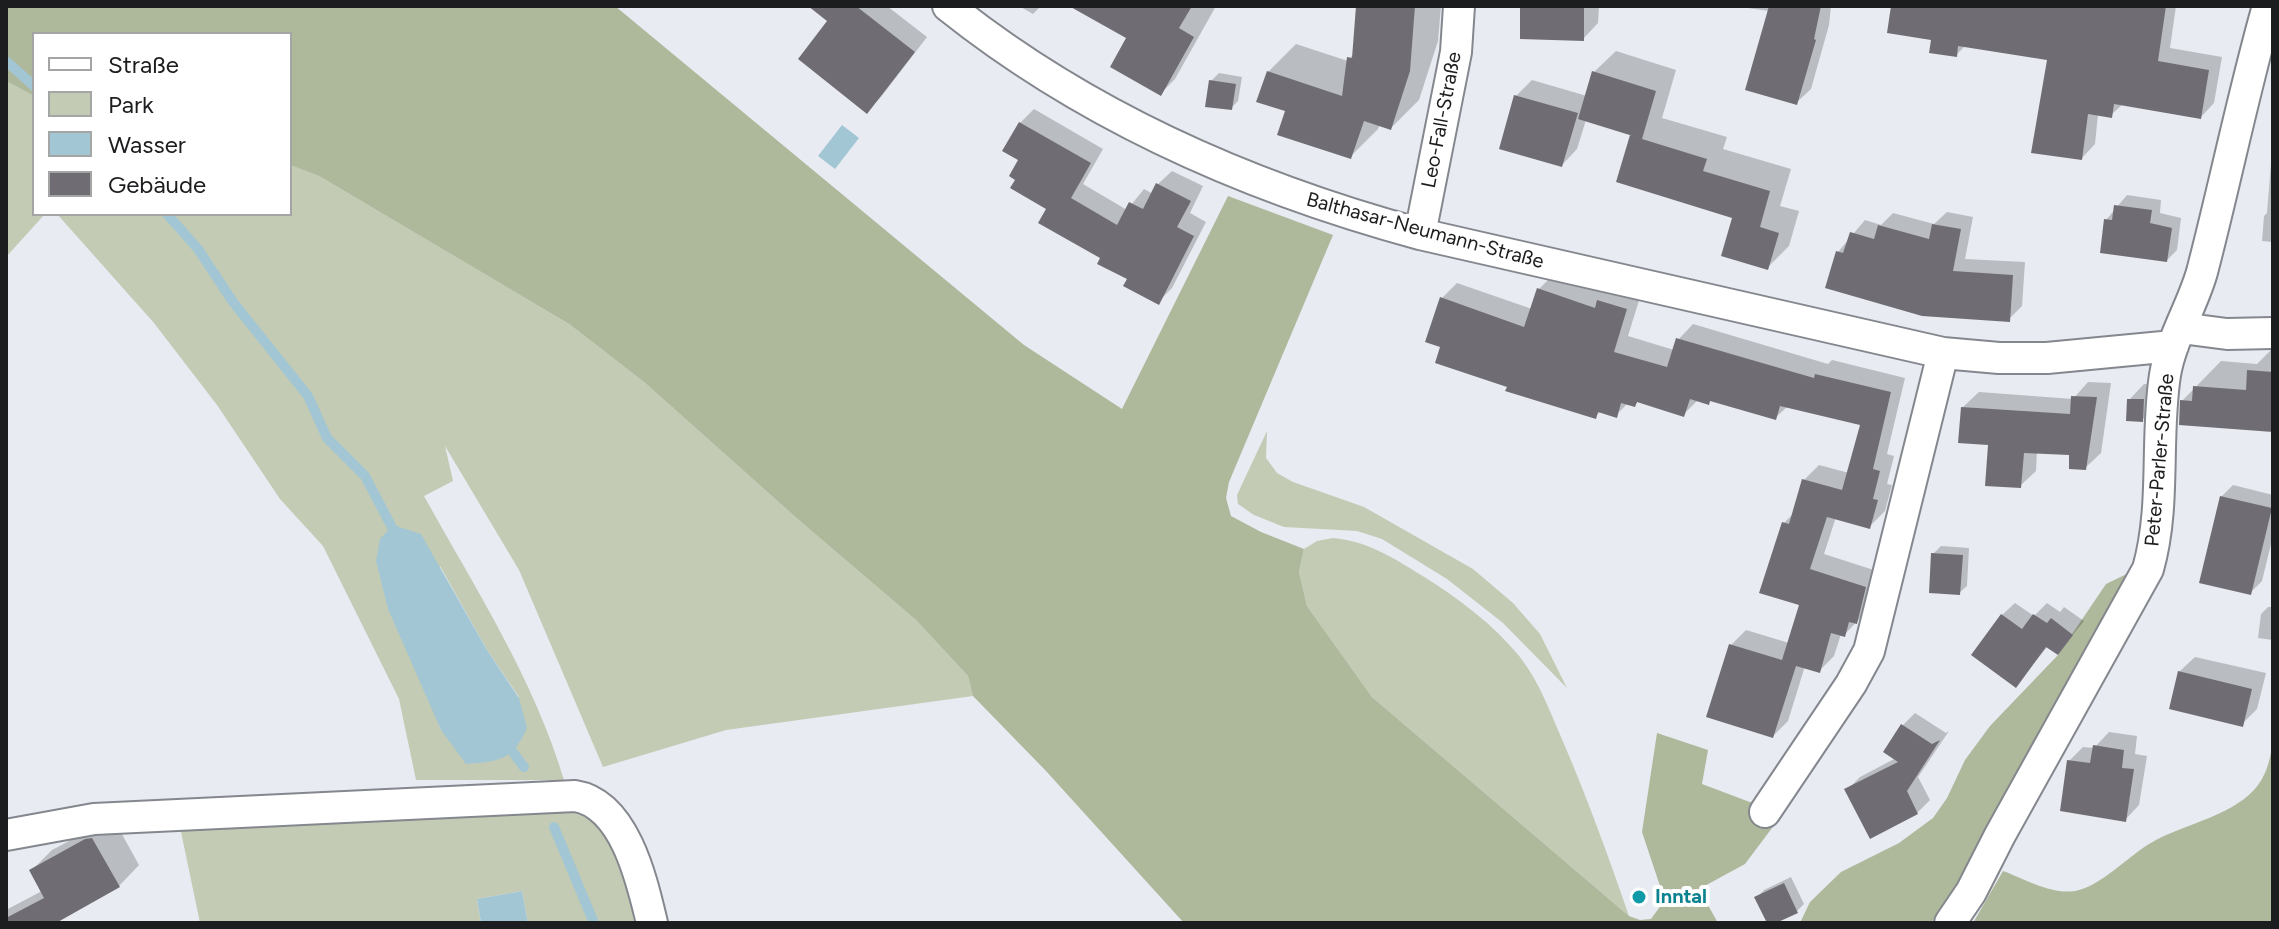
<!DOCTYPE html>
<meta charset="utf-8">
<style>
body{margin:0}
#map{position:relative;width:2279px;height:929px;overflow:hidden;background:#e8ebf2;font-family:Figtree,sans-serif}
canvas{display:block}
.frame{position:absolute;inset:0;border:8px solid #1c1d1f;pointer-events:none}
.legend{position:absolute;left:32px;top:32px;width:260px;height:184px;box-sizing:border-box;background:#fff;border:2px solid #a4a5a5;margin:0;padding:10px 14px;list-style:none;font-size:24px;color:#1c1d1f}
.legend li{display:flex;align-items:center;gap:16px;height:40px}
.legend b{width:40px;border:2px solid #a4a5a5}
</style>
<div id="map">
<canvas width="2279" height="929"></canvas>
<div class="frame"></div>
<ul class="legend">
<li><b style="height:10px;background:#fff"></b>Straße</li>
<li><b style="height:22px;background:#c3cbb4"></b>Park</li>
<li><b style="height:22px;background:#a3c6d4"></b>Wasser</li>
<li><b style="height:22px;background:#6f6d73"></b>Gebäude</li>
</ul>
</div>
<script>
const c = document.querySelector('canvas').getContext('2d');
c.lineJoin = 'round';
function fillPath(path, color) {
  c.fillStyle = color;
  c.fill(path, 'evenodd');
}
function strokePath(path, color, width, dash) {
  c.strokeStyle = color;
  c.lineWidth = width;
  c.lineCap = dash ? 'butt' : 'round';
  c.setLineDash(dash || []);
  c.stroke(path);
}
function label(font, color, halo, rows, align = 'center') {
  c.font = font + ' Figtree,sans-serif';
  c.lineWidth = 8;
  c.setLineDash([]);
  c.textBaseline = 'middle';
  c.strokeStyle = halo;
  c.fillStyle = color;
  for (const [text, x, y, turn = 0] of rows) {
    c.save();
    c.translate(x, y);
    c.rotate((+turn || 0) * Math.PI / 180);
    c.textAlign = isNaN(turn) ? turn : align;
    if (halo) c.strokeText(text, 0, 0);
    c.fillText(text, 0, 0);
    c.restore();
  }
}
const green = new Path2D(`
 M6 81 34 96V214H45L6 257Z
 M290 165 319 176 569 324 644 382 801 522 916 620 968 676 973 696 726 730 603 767 519 570 445 446 453 481 424 496C475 588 534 679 564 780H416L399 699 323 546 280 499 217 405 154 323 57 214H290ZM440 566 487 650 519 697 441 730 423 683Z
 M1267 431 1266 458 1277 473 1293 482 1364 507 1473 569 1513 603 1540 634 1567 688 1503 623 1447 579 1382 539 1357 531 1284 527 1254 515 1238 504 1237 495Z
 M1333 538C1367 541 1392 557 1421 575 1457 597 1493 624 1520 657 1540 683 1551 714 1564 744 1588 800 1609 858 1629 916L1372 697 1307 606 1299 572 1304 549 1317 541Z
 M566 810 592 820 612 840 642 923H528L522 891 477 899 481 923H200L180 827Z`);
const forest = new Path2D(`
 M6 6H615L1024 345 1122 409 1228 196 1333 235 1229 482 1226 498 1231 516 1261 532 1304 549 1299 572 1307 606 1372 697 1629 916 1640 920 1651 919 1659 908 1663 895 1642 832 1657 733 1708 750 1702 784 1755 804 1778 820 1745 864 1699 889 1718 923H1184L1046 771 973 696 968 676 916 620 801 522 644 382 569 324 319 176 290 165V34H34V96L6 81Z
 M2137 569 1958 885 1931 923H1800L1810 902 1841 872 1899 843 1933 818 1947 798 1965 760 1990 726 2058 655 2106 584Z
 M2273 739V923H1973L2003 871C2025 879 2055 897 2079 890 2105 883 2131 853 2156 840 2186 824 2237 814 2258 785 2268 772 2271 755 2273 739Z`);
const water = new Path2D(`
 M842 125 859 138 835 169 818 156Z
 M393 525 421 534 487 650 519 698 527 728C512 761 500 761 466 764L441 730 388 609 376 561 380 539Z
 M522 891 528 923H481L477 899Z`);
const shadow = new Path2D(`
 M828 6H887L927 37 881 97 867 111 830 21Z
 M1019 6H1041L1033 14Z
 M1088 6H1216L1175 79 1161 93 1129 38Z
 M1358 6H1441L1438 41 1419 100 1391 128 1380 124 1378 129 1350 157 1287 110 1268 72 1296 44 1348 61 1354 53Z
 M1522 6H1599L1598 23 1583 39Z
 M1734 6H1831L1829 25 1811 89 1796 103 1769 11Z
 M1893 6H2176L2170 48 2222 57 2214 103 2201 117 2123 104 2111 115 2098 114 2095 144 2082 158 2049 58 1966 45 1956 55Z
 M1616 51 1676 70 1662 118 1727 137 1723 149 1791 169 1780 206 1799 211 1789 246 1767 268 1735 216 1634 134 1586 120 1577 149 1562 165 1502 147 1516 96 1532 80 1587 96 1594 72Z
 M1219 73 1242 77 1238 101 1231 108 1211 81Z
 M1034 109 1103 149 1083 184 1127 210 1144 189 1153 194 1158 184 1172 171 1203 186 1190 213 1206 222 1172 288 1158 302 1103 257 1018 179 1021 159 1020 123Z
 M2273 139V242L2262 241 2264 216 2267 213Z
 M2127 195 2161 200 2160 213 2181 218 2177 250 2167 260 2106 220Z
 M1947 212 1973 217 1965 259 2025 262 2022 306 2009 319 1838 252 1865 220 1881 225 1893 213 1934 224Z
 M1554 274 1608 292 1614 286 1641 294 1628 336 1674 350 1678 340 1693 324 1828 364 1832 360 1905 378 1887 454 1894 456 1887 484 1892 485 1885 511 1870 526 1836 517 1824 554 1880 572 1871 607 1844 635 1841 634 1834 656 1819 671 1805 666 1788 721 1773 736 1731 645 1746 630 1789 643 1802 604 1784 523 1795 512 1804 480 1819 465 1849 473 1863 424 1788 406 1775 418 1712 399 1709 402 1699 399 1683 415 1639 400 1635 405 1628 403 1616 415 1601 411 1595 417 1509 385 1443 346 1441 299 1457 283 1532 309 1539 289Z
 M2273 348V430L2182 401 2221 361 2257 364Z
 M2088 382 2111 383 2101 453 2085 468 2071 453 2037 451 2036 471 2020 486 1963 407 1979 392 2073 399Z
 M2144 384 2159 385 2157 404 2142 420 2129 400Z
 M2233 485 2273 495V536L2262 581 2250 593 2221 497Z
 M1941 546 1969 548 1967 586 1959 593 1933 554Z
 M2015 603 2034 616 2047 603 2060 612 2064 607 2084 621 2058 653 2048 646 2016 685 2002 615Z
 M2268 607H2273V640L2258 638 2261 614Z
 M2195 657 2266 673 2257 709 2242 724 2179 672Z
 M1915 713 1946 733 1949 731 1918 777 1930 800 1917 813 1847 790 1860 777 1896 758 1903 725Z
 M2109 732 2137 736 2135 754 2147 756 2139 805 2125 820 2069 761 2083 747 2094 748Z
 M113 818 139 865 119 886 56 923H6V910L42 891 31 871 52 850Z
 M1791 877 1804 904 1797 911 1769 923 1757 897 1764 890Z`);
const stream = new Path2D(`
 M6 61 34 86
 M167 214 198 249 233 302 308 396 327 438 365 476 396 535
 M506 743 524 767
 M554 827 594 923`);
const building = new Path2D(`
 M808 6H856L915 52 867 114 798 59 827 21Z
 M1069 6H1192L1179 28 1194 37 1161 96 1110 67 1126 38Z
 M1356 6H1415L1410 71 1391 130 1364 121 1351 159 1277 135 1285 111 1256 102 1267 71 1342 96 1347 57 1352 58Z
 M1520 6H1584V41L1520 39Z
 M1769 6H1821L1814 39 1816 40 1797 105 1745 90Z
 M1891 6H2166L2158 61 2209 70 2201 119 2114 104 2112 118 2088 114 2082 160 2031 153 2047 60 1958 46 1957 57 1929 53 1931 40 1887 33Z
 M1592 71 1656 91 1642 139 1707 159 1703 171 1770 191 1760 227 1779 233 1768 270 1721 256 1732 218 1616 182 1630 135 1636 137 1578 119Z
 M1209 80 1236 84 1232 110 1205 107Z
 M1514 95 1578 113 1562 167 1499 149Z
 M1019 122 1091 163 1071 198 1117 225 1129 202 1143 209 1156 183 1191 201 1177 227 1194 236 1159 305 1123 286 1127 279 1097 264 1100 258 1038 223 1046 209 1010 188 1015 180 1009 176 1018 160 1002 151Z
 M2114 205 2152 210 2150 223 2172 228 2167 262 2100 253 2104 219 2112 220Z
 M1932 224 1961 229 1953 271 2013 275 2010 322 1922 316 1825 288 1836 251 1843 253 1850 232 1874 239 1878 225 1929 239Z
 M1537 288 1595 308 1597 300 1627 309 1614 352 1667 367 1676 338 1814 378 1815 374 1891 392 1873 469 1880 471 1873 499 1878 500 1870 529 1827 517 1810 569 1866 587 1857 624 1849 622 1845 637 1831 633 1820 673 1796 666 1773 738 1706 717 1729 644 1782 660 1799 605 1759 593 1782 522 1789 524 1802 479 1842 490 1860 425 1780 406 1776 420 1710 401 1709 405 1690 399 1684 417 1637 402 1635 407 1621 403 1617 418 1598 412 1596 419 1505 391 1507 387 1435 363 1440 347 1425 342 1440 297 1524 327Z
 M2247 370 2273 372V432L2179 425 2180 400 2192 401 2193 386 2246 390Z
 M2071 396 2097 397 2086 470 2069 469V455L2024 453 2021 488 1985 486 1988 445 1958 443 1961 407 2070 414Z
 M2127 399H2144L2143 422 2126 421Z
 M2220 496 2272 508 2251 595 2199 583Z
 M1931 553 1963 555 1960 595 1929 593Z
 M2001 614 2022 629 2033 614 2047 623 2051 618 2073 635 2058 655 2046 647 2016 688 1971 655Z
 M2178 671 2252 689 2243 727 2169 709Z
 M1901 724 1932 744 1940 740 1907 791 1918 814 1870 839 1844 789 1898 762 1883 752Z
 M2093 745 2124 750 2122 768 2134 769 2126 822 2060 811 2067 760 2090 763Z
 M92 838 120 887 56 923H6V918L44 898 29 870 85 839Z
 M1784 883 1798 913 1776 923H1767L1754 897Z`);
const street = new Path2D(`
 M948 6C1087 117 1250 188 1420 234L1943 353 1999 358H2047L2173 346
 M1420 234 1456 52 1459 6
 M2181 328 2227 334 2273 333
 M1765 812 1851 684 1869 651 1943 353
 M6 835 94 819 575 796C625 804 642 881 652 923
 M1950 923 1971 892 2000 835 2148 569C2166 506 2155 439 2165 375 2171 339 2192 307 2202 272 2225 184 2243 94 2268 6`);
const markers = [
 [1639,897,8,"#0f9aa8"]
];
const streetNames = [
 ["Leo-Fall-Straße",1442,120,-79],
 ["Balthasar-Neumann-Straße",1425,231,15],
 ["Peter-Parler-Straße",2160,460,-85]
];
const cultureNames = [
 ["Inntal",1655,897]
];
fillPath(green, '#c3cbb4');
fillPath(forest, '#aeb89b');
fillPath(water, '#a3c6d4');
fillPath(shadow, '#0003');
strokePath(stream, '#a3c6d4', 10);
fillPath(building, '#6f6d73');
strokePath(street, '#84878d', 34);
strokePath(street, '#fff', 30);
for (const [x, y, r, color] of markers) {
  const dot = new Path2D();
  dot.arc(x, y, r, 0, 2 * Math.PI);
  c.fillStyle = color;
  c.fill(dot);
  strokePath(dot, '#fff', 3);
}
label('20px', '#1c1d1f', '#fff', streetNames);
label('bold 20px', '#0d838f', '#fff', cultureNames, 'left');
</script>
